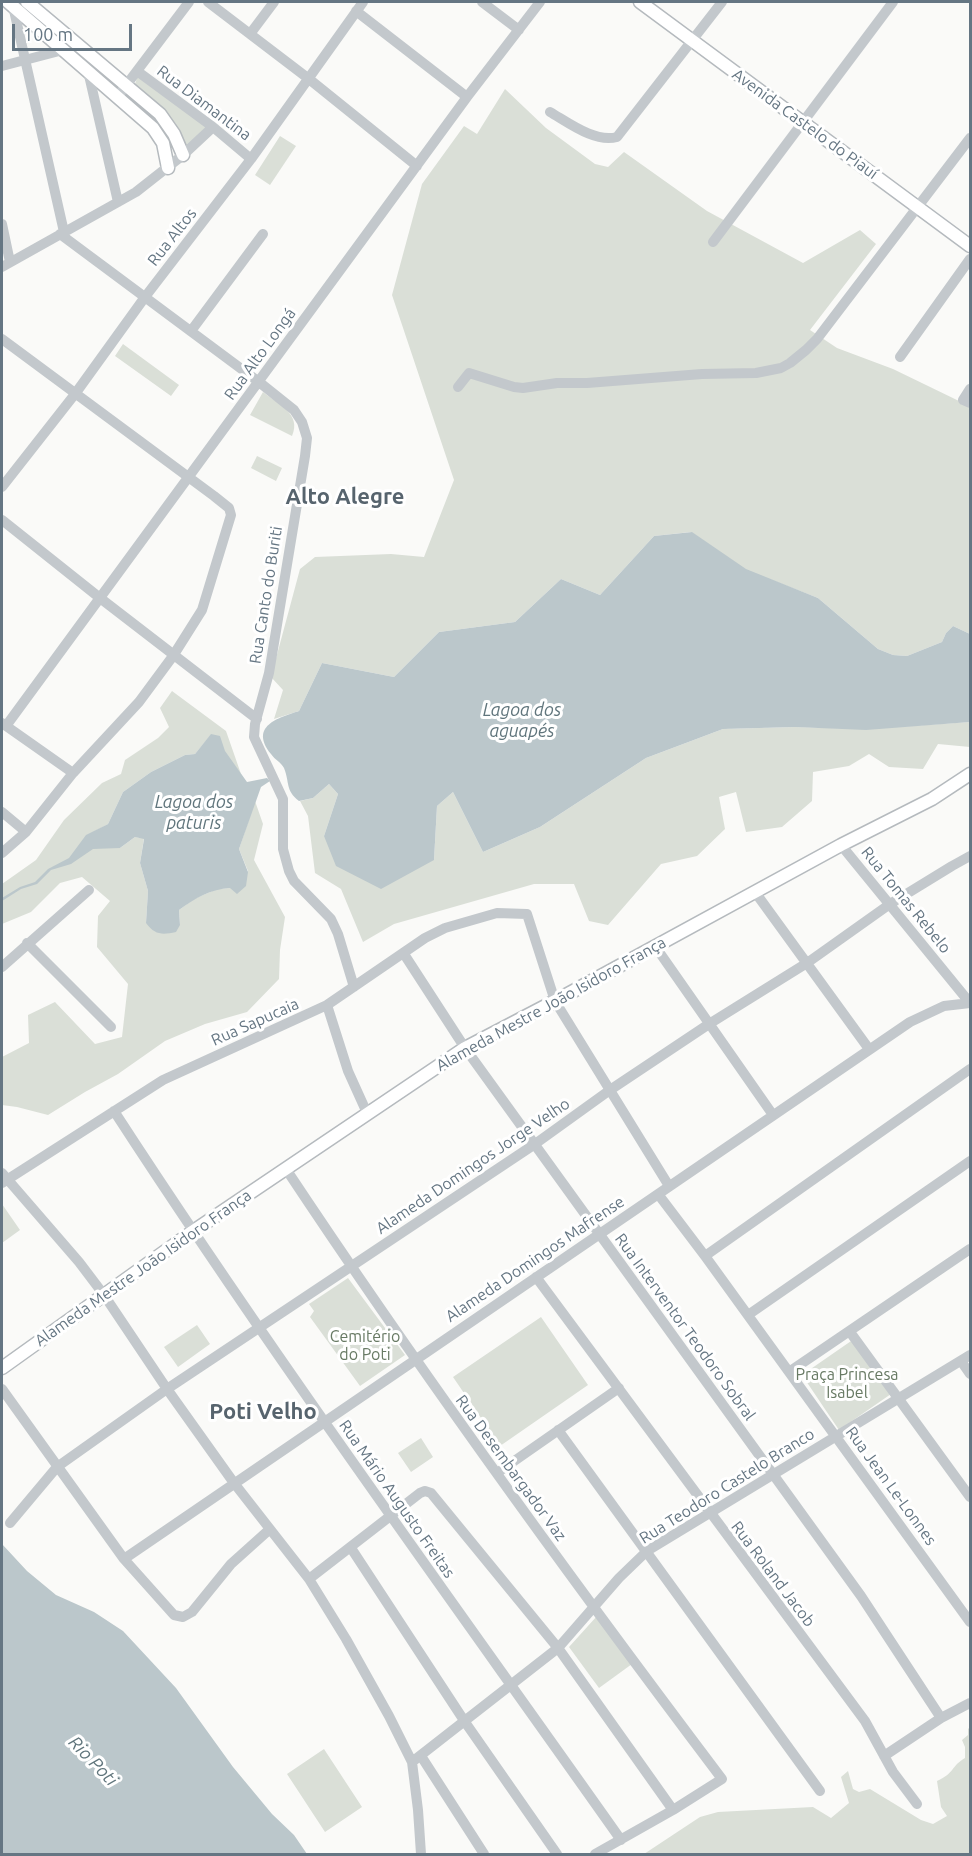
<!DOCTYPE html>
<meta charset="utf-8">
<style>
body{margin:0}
#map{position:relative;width:972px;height:1856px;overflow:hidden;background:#fafaf8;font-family:Ubuntu,sans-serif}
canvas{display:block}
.frame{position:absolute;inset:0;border:3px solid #657683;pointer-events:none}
.scale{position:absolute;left:12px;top:24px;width:120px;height:27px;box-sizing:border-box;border:3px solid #657683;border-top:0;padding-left:8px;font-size:18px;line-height:21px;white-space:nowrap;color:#657683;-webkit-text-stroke:4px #fff;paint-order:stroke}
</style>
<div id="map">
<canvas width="972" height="1856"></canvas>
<div class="frame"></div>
<div class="scale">100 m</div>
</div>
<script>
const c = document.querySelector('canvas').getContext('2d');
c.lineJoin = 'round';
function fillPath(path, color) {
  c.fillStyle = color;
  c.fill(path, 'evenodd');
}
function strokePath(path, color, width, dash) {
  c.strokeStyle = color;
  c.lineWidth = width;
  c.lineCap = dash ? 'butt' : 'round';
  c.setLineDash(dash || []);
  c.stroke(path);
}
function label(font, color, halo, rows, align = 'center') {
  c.font = font + ' Ubuntu,sans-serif';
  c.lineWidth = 6;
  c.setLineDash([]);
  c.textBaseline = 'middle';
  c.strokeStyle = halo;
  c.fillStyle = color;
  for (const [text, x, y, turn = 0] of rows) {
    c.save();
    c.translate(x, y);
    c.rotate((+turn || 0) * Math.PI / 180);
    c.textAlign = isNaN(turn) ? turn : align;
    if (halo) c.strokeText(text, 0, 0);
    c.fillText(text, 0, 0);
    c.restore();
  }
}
const green = new Path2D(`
 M140 77 207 128 186 148 175 123 134 87 137 78Z
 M505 89 546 128 595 164 608 167 624 152 707 211 803 263 860 230 876 244 810 330 837 348 893 369 959 401 970 405V634L953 626 946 633 942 642 907 656 893 655 878 649 818 598 746 570 691 532 654 536 600 595 561 579 515 622 439 632 394 677 322 663 299 711 274 719 283 690 271 677 300 569 315 557 391 554 424 557 454 480 392 295 422 184 464 126 477 134Z
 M280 136 296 146 270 185 255 175Z
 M123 344 179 385 171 396 115 356Z
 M263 392C278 404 302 414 292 436L250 415Z
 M257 456 282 468 276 481 251 468Z
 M172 691 226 731 241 774 211 735 195 754 185 755 151 772 123 792 108 824 86 836 120 848 135 837 144 838 140 863 148 891 146 923 180 925 179 910 194 899 217 889 230 888 248 871 239 849 255 801 263 824 254 860 285 917 280 950 279 979 247 1012 205 1024 165 1041 118 1074 85 1092 48 1115 17 1107 2 1105V1057L29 1043 28 1015 55 1002 95 1044 122 1037 128 984 97 947 98 916 110 901 82 877 60 883 31 912 2 924V884L36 860 64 820 102 783 121 774 125 760 158 738 169 727 160 708Z
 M970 722V747L938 744 923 769 889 767 869 754 849 766 813 772 812 801 782 827 746 832 736 792 719 797 725 829 697 856 661 864 608 925 589 921 574 884H534L394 924 363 942 341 889 315 873 308 816 300 801 313 798 329 784 338 794 324 836 434 860 437 806 453 792 483 852 540 827 646 758 723 729 795 727 866 729Z
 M2 1204 20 1230 2 1243Z
 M348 1278 405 1355 360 1386 310 1317 314 1311 309 1304Z
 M541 1317 588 1385 500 1446 453 1377Z
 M197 1325 210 1344 178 1367 164 1347Z
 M854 1339 891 1394 839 1430 802 1375Z
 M421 1438 433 1457 411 1472 398 1453Z
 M597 1616 632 1664 599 1688 569 1647Z
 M970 1727V1854H644L700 1817 718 1812 813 1807 831 1818 849 1803 841 1777 848 1771 853 1789 859 1792 870 1789 921 1820 933 1824 947 1816 941 1807 937 1781C955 1773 951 1766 965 1758V1747L962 1740 968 1735V1729Z
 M324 1749 362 1807 325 1832 287 1774Z`);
const water = new Path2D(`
 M692 532 746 569 818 598 878 649 893 655 907 656 942 642 946 633 953 626 970 634V722L866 730 795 727 723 729 646 758 540 827 483 852 453 792 437 806 434 860 381 889 336 866 324 836 338 794 329 784 313 798 299 801C285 790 290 783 284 768 281 762 275 760 271 754 249 726 278 718 299 711L322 663 394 677 439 632 515 622 561 579 600 595 654 536Z
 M211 734 220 736 225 751 247 782 267 778 270 781 261 787 239 849 248 872 246 886 237 894 230 888C211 889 195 898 179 910L180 925 176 932C162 935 155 935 146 923L148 891 140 863 144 839 135 837 120 848 93 849 71 864 51 870 37 884 21 889 2 901V898L20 887 35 882 48 869 69 858 86 835 108 824 123 792 151 772 185 755 195 754Z
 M2 1544 27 1571 56 1595 94 1612 123 1631 176 1688 233 1767 272 1814 294 1835 307 1854H2Z`);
const minor = new Path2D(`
 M208 2 309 79 417 166
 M482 2 519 30
 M13 6 64 232
 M356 11 467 97
 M250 34 274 2
 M2 66 63 50
 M88 71 118 202
 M137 71 213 127 251 159
 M118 96 189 2
 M550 112C569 123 595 143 617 137L722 2
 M2 224 10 262
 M60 234 259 382 294 410 302 422 307 438 305 456 269 673 255 724 254 737 283 799V849L289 871 294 881 331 919 338 934 354 987
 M713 242 893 2
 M2 267 136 192 183 155 213 127
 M191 331 263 234
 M2 339 214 496 229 508 231 515 202 610 173 656 139 702 73 773 26 832 2 853
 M900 357 970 259
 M458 387 469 373 514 387 523 388 557 383H587L702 374 756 373 781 368 790 363 806 350 817 339 970 138
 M970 389 963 400 970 403
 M2 487 75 394 145 297 251 159 363 2
 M2 520 100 598 257 719
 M2 723 73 773
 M6 726 467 97 540 2
 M2 812 26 832
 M841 845 970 1003
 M755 892 869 1049
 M27 943 111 1027
 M655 946 773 1115
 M404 954 465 1048 861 1596 941 1718
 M2 967 89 890
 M327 1005 348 1071 367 1113
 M114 1111C275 1359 450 1598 621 1840
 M286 1169C424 1377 571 1579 722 1779L673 1810 595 1854
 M2 1173 79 1262 104 1295 167 1389 234 1483 309 1579 346 1639 389 1716 412 1762 418 1810 421 1854
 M2 1183 163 1080 327 1005 425 938 445 928 497 913 527 914 555 1001 669 1186
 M658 1194 705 1256 970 1622
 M705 1256 970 1069
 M536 1277 865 1721 893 1772 917 1804
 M748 1315 970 1161
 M850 1332 970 1497
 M961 1361 970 1374
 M789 1372 970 1249
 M2 1389 124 1559 174 1615 183 1617 192 1612 231 1564 270 1529
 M558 1430 820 1791
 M497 1473 619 1388
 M10 1523 57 1467 167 1389 535 1144 610 1090 709 1024 807 963 890 904 952 866 970 856
 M351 1548 465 1722 557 1854
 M124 1559 910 1022 944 1006 970 1003
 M309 1579 420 1493 425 1491 431 1493 558 1648 673 1810
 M421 1756 484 1854
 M884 1756 941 1718 970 1703
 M412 1762 558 1648 619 1578 647 1551 970 1355`);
const major = new Path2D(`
 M8 2 153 128 163 143 168 168
 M27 2 160 114 174 134 183 155
 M640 2 970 246
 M2 1368 192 1232 465 1048 555 1001 841 845 932 799 970 774`);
const streetNames = [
 ["Rua Diamantina",204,103,37],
 ["Avenida Castelo do Piauí",805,124,36],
 ["Rua Altos",172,237,-52],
 ["Rua Alto Longá",260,354,-54],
 ["Rua Canto do Buriti",266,595,-81],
 ["Rua Tomas Rebelo",906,900,51],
 ["Alameda Mestre João Isidoro França",551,1004,-29],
 ["Rua Sapucaia",255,1022,-24],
 ["Alameda Domingos Jorge Velho",473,1166,-34],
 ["Alameda Domingos Mafrense",535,1259,-34],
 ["Alameda Mestre João Isidoro França",143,1268,-35],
 ["Rua Interventor Teodoro Sobral",685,1327,54],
 ["Rua Desembargador Vaz",511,1468,54],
 ["Rua Teodoro Castelo Branco",727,1486,-32],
 ["Rua Jean Le-Lonnes",891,1486,54],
 ["Rua Mário Augusto Freitas",397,1499,55],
 ["Rua Roland Jacob",773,1574,53]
];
const parkNames = [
 ["Cemitério",365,1337],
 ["do Poti",365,1355],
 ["Praça Princesa",847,1375],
 ["Isabel",847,1393]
];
const waterNames = [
 ["Lagoa dos",522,710],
 ["aguapés",522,731],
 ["Lagoa dos",194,802],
 ["paturis",194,823],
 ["Rio Poti",93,1761,46]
];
const districtNames = [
 ["Alto Alegre",345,497],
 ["Poti Velho",263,1412]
];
fillPath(green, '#dadfd7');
fillPath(water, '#bbc7cb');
strokePath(major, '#b5babe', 15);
strokePath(minor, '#c3c8cc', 10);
strokePath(major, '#fff', 12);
label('16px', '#657683', '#fff', streetNames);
label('16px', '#687a64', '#fff', parkNames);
label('italic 18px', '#60757c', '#fff', waterNames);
label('bold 22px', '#57646e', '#fff', districtNames);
</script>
